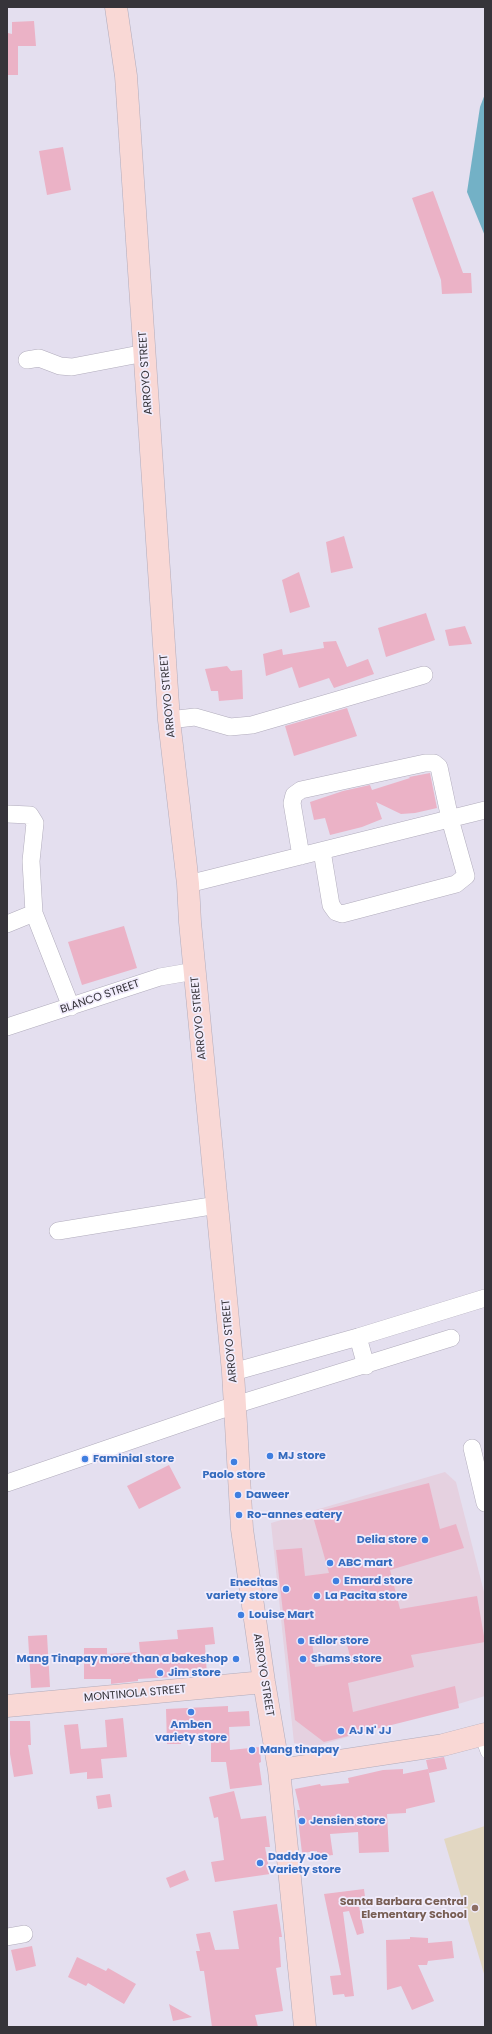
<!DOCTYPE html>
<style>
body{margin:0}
#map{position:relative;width:492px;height:2034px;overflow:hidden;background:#e4dfef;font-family:Poppins,sans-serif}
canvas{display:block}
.frame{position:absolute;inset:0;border:8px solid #36343a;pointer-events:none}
</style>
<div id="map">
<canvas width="492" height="2034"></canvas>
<div class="frame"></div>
</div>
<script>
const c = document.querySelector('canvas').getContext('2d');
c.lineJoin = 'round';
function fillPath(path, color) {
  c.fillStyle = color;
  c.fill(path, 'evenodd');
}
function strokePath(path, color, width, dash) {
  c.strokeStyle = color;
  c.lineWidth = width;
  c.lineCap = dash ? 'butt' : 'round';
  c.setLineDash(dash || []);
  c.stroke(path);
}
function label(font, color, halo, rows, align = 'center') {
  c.font = font + ' Poppins,sans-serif';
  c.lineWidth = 3.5;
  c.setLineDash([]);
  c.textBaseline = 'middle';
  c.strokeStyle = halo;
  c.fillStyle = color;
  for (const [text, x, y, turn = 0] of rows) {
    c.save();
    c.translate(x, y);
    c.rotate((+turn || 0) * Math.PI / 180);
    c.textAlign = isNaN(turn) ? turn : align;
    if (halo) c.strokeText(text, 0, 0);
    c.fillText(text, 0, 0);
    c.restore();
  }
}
const commercial = new Path2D(`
 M445 1472 456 1482 485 1596V1696L317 1746 294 1743 271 1523Z`);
const education = new Path2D(`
 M485 1826V1977L444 1839Z`);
const water = new Path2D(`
 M485 94V236L467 192 480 107Z`);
const building = new Path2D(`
 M34 21 36 46H18V75H7V42L8 33 12 34V22Z
 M63 147 71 190 47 195 39 151Z
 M433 191 463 273H471L472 293 442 294 441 280 412 198Z
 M344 536 353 568 331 573 326 542Z
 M299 572 310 607 290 613 282 580Z
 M426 613 435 640 386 657 378 628Z
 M465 626 472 644 449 646 445 630Z
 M336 641 347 667 368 659 374 674 334 688 329 678 299 688 292 667 266 676 263 654 282 649 283 655 324 648 323 642Z
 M227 666 231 671 242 670 243 699 219 701 218 691H211L205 669Z
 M347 708 357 736 294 756 285 726Z
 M430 773 437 808 415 813 401 814 376 802 382 819 362 827 330 835 325 818 314 820 310 802 343 791 370 785 372 790 410 778 409 777Z
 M124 926 137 968 82 985 68 942Z
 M169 1465 181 1488 139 1509 127 1486Z
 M429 1483 440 1529 456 1524 464 1548 390 1570 400 1609 477 1596 485 1642 411 1655 414 1667 348 1683 353 1712 455 1686 459 1708 324 1742 295 1720 276 1550 302 1548 305 1576 329 1573 312 1513ZM345 1636 351 1661 315 1667 312 1641Z
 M213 1627 215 1644 205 1645 207 1675 138 1679V1681L111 1684V1679H84V1648H107V1654L140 1652 139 1642 178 1639 177 1630Z
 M47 1635 50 1687 31 1688 28 1636Z
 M228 1706V1712L249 1711 250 1726 229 1727 230 1750 260 1747 261 1762 259 1763 262 1785 230 1789 226 1762H211V1741H204V1735L181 1736V1744H167L166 1709Z
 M123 1718 127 1757 101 1759 103 1778 87 1779V1772L70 1774 64 1725 78 1724 81 1749 107 1747 105 1720Z
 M10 1721H30L31 1745H28L33 1774 14 1777 10 1754Z
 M444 1757 447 1769 429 1773 426 1760Z
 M403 1769V1774L428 1769 435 1802 406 1809V1813L387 1814 389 1852 359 1853 358 1832 330 1834 333 1855 317 1857V1851L302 1853 297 1810H300L295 1789 320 1784 321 1786 349 1783 348 1778 383 1770Z
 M234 1791 241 1819 266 1816 270 1847H265L270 1874 215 1882 211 1862 224 1860 218 1817 214 1818 209 1797Z
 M110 1794 112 1807 98 1809 96 1796Z
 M185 1870 189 1880 170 1888 166 1878Z
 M364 1889 366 1905 359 1906 364 1933 357 1935 349 1911 343 1912 354 1996 345 1997 344 1994 333 1995 330 1976 341 1975 324 1894Z
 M277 1904 282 1937H279L281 1967 276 1968 283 2011 255 2015 258 2027H212L204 1971H200L196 1951H200L196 1934 210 1932 215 1950 239 1949 233 1911Z
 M410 1937 428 1938V1943L452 1941 454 1958 428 1961 427 1965H418L434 2001 412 2010 401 1986 387 1990 386 1940 410 1939Z
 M32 1946 36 1966 16 1971 11 1950Z
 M77 1957 106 1971 108 1968 136 1984 124 2004 88 1983 86 1986 68 1977Z
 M169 2004 192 2017 173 2021Z`);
const lane = new Path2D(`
 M479 1737 485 1753`);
const street = new Path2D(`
 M27 360 39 358 60 366 72 367 145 353
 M169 720 195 717 230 727 252 725 424 675
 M7 814 30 815 35 823 31 861 34 913 71 1007
 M301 856 292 803 294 795 301 790 425 763H434L439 767 450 819 466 876 456 884 342 914 336 912 331 905 322 851
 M188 884 485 810
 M7 924 34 913
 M7 1027 160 977 195 971
 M58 1231 217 1205
 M358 1337 366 1366
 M233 1372 358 1337 485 1298
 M472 1448 485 1503
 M7 1483 235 1405 451 1338
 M7 1937 24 1934`);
const secondary = new Path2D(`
 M116 7 126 76 169 720 188 884 190 922 233 1372 242 1529 264 1682 279 1770 305 2027
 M7 1706 264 1682
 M279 1770 443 1745 485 1734`);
const markers = [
 [270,1456,4,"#3f7fe0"],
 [85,1459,4,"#3f7fe0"],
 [234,1462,4,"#3f7fe0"],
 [238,1495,4,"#3f7fe0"],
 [239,1515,4,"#3f7fe0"],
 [425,1540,4,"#3f7fe0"],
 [330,1563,4,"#3f7fe0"],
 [336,1581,4,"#3f7fe0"],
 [286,1589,4,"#3f7fe0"],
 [317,1596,4,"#3f7fe0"],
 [241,1615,4,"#3f7fe0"],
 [301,1641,4,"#3f7fe0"],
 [236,1659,4,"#3f7fe0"],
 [303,1659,4,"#3f7fe0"],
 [160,1673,4,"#3f7fe0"],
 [191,1712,4,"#3f7fe0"],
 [341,1731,4,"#3f7fe0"],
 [252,1750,4,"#3f7fe0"],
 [302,1821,4,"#3f7fe0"],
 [260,1863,4,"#3f7fe0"],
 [475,1908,4,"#8d6e63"]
];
const streetNames = [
 ["ARROYO STREET",146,373,-94],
 ["ARROYO STREET",168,696,-95],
 ["BLANCO STREET",100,997,-19],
 ["ARROYO STREET",199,1018,-95],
 ["ARROYO STREET",230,1341,-95],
 ["ARROYO STREET",263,1675,81],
 ["MONTINOLA STREET",135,1694,-5]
];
const shopNames = [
 ["MJ store",278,1456],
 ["Faminial store",93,1459],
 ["Paolo store",234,1475,"center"],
 ["Daweer",246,1495],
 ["Ro-annes eatery",247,1515],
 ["Delia store",417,1540,"right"],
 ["ABC mart",338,1563],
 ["Emard store",344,1581],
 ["Enecitas",278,1583,"right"],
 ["variety store",278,1596,"right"],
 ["La Pacita store",325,1596],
 ["Louise Mart",249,1615],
 ["Edlor store",309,1641],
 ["Mang Tinapay more than a bakeshop",228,1659,"right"],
 ["Shams store",311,1659],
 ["Jim store",168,1673],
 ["Amben",191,1725,"center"],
 ["variety store",191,1738,"center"],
 ["AJ N' JJ",349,1731],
 ["Mang tinapay",260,1750],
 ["Jensien store",310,1821],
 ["Daddy Joe",268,1857],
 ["Variety store",268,1870]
];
const educationNames = [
 ["Santa Barbara Central",467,1902],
 ["Elementary School",467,1915]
];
fillPath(commercial, '#e5d1e0');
fillPath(education, '#e2d7c2');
fillPath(water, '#73b1c6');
fillPath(building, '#ebb2c6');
strokePath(lane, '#b1acbc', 9);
strokePath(street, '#b1acbc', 18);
strokePath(secondary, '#b1acbc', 23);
strokePath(lane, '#fff', 8);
strokePath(street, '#fff', 17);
strokePath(secondary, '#f9d8d5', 22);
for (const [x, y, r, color] of markers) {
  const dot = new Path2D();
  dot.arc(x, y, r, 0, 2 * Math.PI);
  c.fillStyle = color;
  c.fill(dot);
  strokePath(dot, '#f1ecfc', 1.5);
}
label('11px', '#36343a', '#f1ecfc', streetNames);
label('bold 11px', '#366cbe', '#f1ecfc', shopNames, 'left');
label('bold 11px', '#785e54', '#f1ecfc', educationNames, 'right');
</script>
